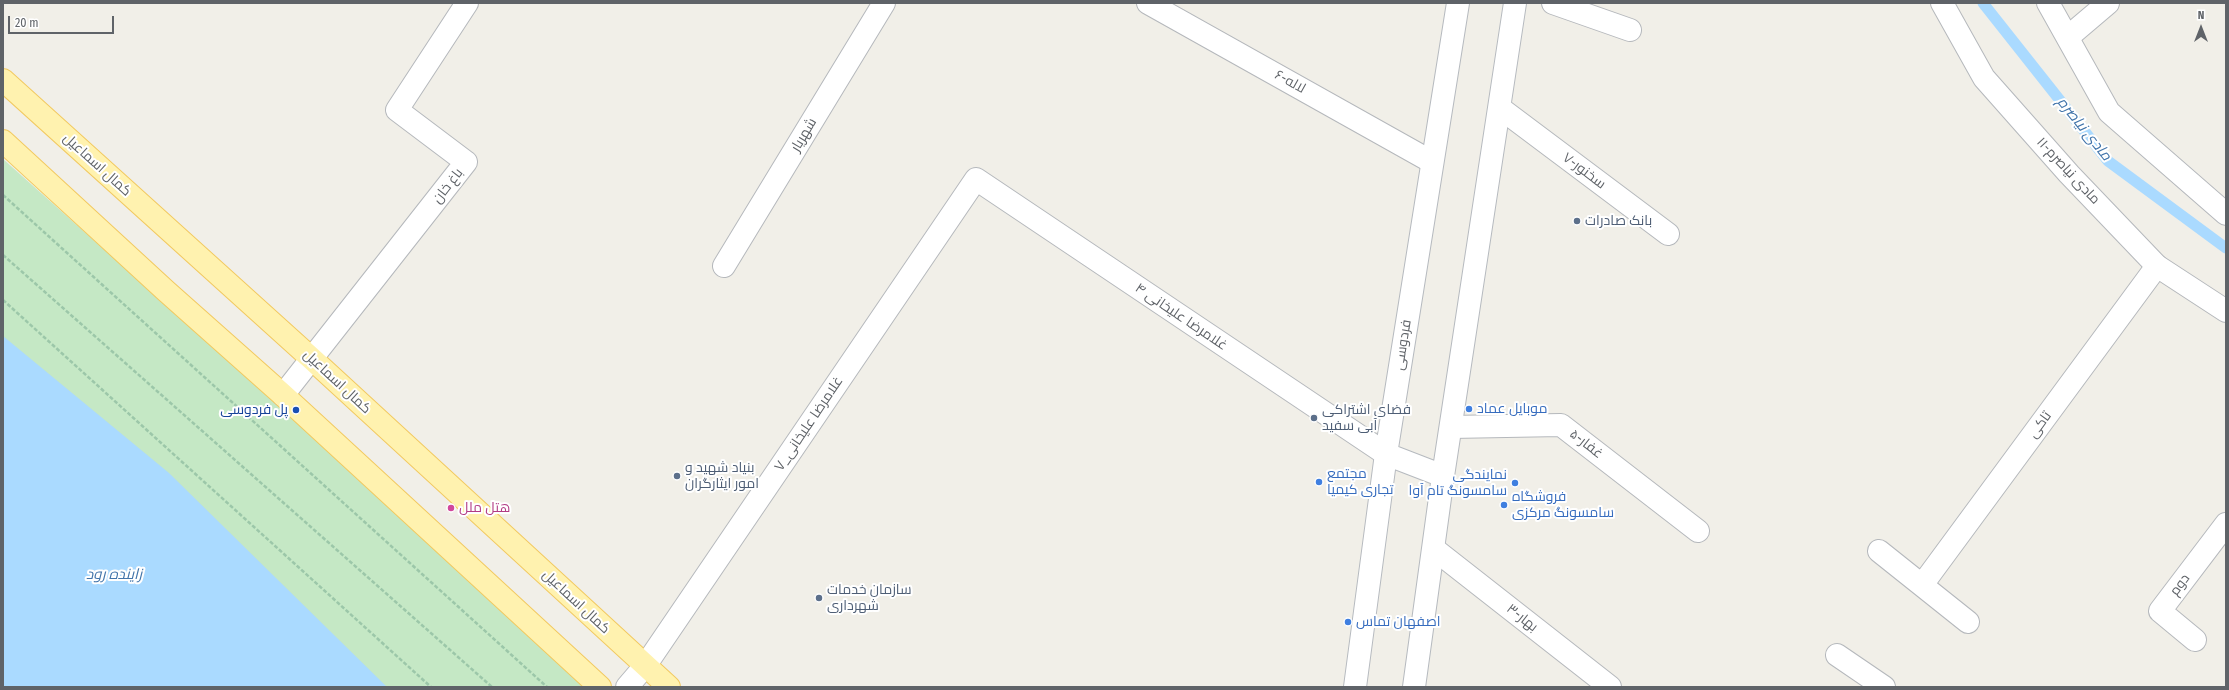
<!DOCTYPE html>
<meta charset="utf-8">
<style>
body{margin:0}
#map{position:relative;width:2229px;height:690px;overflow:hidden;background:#f1efe8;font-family:"Fira Sans Condensed",sans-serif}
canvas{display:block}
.frame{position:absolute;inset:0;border:4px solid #5f6368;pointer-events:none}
.north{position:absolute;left:2181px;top:8px;width:40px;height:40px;-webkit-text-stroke:3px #fff;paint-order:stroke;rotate:0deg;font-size:11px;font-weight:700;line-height:16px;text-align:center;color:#5f6368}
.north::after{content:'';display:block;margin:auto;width:14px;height:18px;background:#5f6368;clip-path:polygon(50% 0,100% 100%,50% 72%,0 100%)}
.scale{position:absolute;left:8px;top:16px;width:106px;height:18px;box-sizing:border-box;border:2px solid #5f6368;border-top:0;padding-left:5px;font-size:12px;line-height:14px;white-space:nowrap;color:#5f6368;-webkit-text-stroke:3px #fff;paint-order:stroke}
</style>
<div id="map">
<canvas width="2229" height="690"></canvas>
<div class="frame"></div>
<div class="north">N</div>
<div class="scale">20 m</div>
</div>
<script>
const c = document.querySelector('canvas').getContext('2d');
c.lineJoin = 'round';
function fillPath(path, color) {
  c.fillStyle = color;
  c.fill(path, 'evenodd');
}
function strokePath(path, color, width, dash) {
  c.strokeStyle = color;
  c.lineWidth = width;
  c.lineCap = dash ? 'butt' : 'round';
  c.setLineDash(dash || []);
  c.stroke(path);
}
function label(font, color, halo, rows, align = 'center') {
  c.font = font + ' "Fira Sans Condensed",Cairo,sans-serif';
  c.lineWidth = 4;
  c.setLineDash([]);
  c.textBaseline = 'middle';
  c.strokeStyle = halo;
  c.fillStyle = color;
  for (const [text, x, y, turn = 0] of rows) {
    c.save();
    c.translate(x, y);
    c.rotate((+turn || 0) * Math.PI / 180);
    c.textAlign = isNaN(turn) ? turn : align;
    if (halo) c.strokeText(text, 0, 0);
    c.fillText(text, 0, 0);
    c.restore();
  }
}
const green = new Path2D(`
 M3 159 593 687H378L3 350Z`);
const water = new Path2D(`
 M3 336 169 473 387 687H3Z`);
const stream = new Path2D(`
 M1983 3 2108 161 2226 248`);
const path = new Path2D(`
 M3 195 547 687
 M3 255 492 687
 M3 300 431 687`);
const minor = new Path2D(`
 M1148 3 1432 162
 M1553 3 1630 30
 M2068 37 2108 3
 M1500 108 1668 234
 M724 266 884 3
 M283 395 466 162 397 110 467 3
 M1451 427 1561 425 1698 531
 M1434 549 1610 687
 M1879 551 1968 622
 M1922 585 2157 266
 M2195 640 2160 611 2226 524
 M1837 655 1884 687
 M627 687 645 666 976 179 1386 454`);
const tertiary = new Path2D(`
 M1942 3 1984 78 2069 174 2157 266 2226 311
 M2048 3 2109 112 2226 214`);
const secondary = new Path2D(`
 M1386 454 1443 476
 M1355 687 1386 454 1458 3
 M1414 687 1443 476 1515 3`);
const primary = new Path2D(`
 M3 80 312 359 669 687
 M3 141 166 291 283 395 600 687`);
const markers = [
 [1577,221,4,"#5c6f8a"],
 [1469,409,4,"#3f7fe0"],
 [296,410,4,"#1a4fb4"],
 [1314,418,4,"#5c6f8a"],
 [677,476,4,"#5c6f8a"],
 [1319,482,4,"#3f7fe0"],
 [1515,483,4,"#3f7fe0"],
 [1504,505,4,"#3f7fe0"],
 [451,508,4,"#d1479c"],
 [819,598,4,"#5c6f8a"],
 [1348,622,4,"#3f7fe0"]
];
const streetNames = [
 ["۶-لاله",1290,82,29],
 ["شهریار",804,135,-59],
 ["کمال اسماعیل",97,165,42],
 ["۷-سخنور",1584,171,37],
 ["۱۱-مادی نیاصرم",2068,171,47],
 ["باغ خان",448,186,-52],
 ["۴ غلامرضا علیخانی",1181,317,34],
 ["فردوسی",1403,345,-81],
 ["کمال اسماعیل",337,382,43],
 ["۷_غلامرضا علیخانی",809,424,-56],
 ["تاکی",2040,425,-54],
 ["۵-غفار",1586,444,38],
 ["دوم",2180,585,-53],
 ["کمال اسماعیل",576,602,43],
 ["۳-بهار",1522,618,38]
];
const serviceNames = [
 ["بانک صادرات",1585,221],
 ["فضای اشتراکی",1322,410],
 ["آبی سفید",1322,426],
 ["بنیاد شهید و",685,468],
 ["امور ایثارگران",685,484],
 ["سازمان خدمات",827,590],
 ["شهرداری",827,606]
];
const shopNames = [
 ["موبایل عماد",1477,409],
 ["مجتمع",1327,474],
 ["تجاری کیمیا",1327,490],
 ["نمایندگی",1507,475,"right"],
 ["سامسونگ تام آوا",1507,491,"right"],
 ["فروشگاه",1512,497],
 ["سامسونگ مرکزی",1512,513],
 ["اصفهان تماس",1356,622]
];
const transitNames = [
 ["پل فردوسی",288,410]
];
const hotelNames = [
 ["هتل ملل",459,508]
];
const waterNames = [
 ["مادی نیاصرم",2084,129,51],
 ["زاینده رود",114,575]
];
fillPath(green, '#c5e8c5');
fillPath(water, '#aadaff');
strokePath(stream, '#aadaff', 11);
strokePath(minor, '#b5b8bc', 24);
strokePath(tertiary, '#b5b8bc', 24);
strokePath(secondary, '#b6babf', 24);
strokePath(primary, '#f2c960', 24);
strokePath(path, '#9cc7a9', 2.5, [4, 2]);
strokePath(minor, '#fff', 22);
strokePath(tertiary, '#fff', 22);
strokePath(secondary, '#fff', 22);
strokePath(primary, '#fff2af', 22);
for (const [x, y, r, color] of markers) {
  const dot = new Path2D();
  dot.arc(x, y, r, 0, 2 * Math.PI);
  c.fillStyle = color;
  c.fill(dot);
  strokePath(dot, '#fff', 1.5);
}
label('14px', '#5f6368', '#fff', streetNames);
label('14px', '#4e5e75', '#fff', serviceNames, 'left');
label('14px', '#366cbe', '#fff', shopNames, 'left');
label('14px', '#164399', '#fff', transitNames, 'right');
label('14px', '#b23c85', '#fff', hotelNames, 'left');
label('italic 15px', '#4174aa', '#fff', waterNames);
</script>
